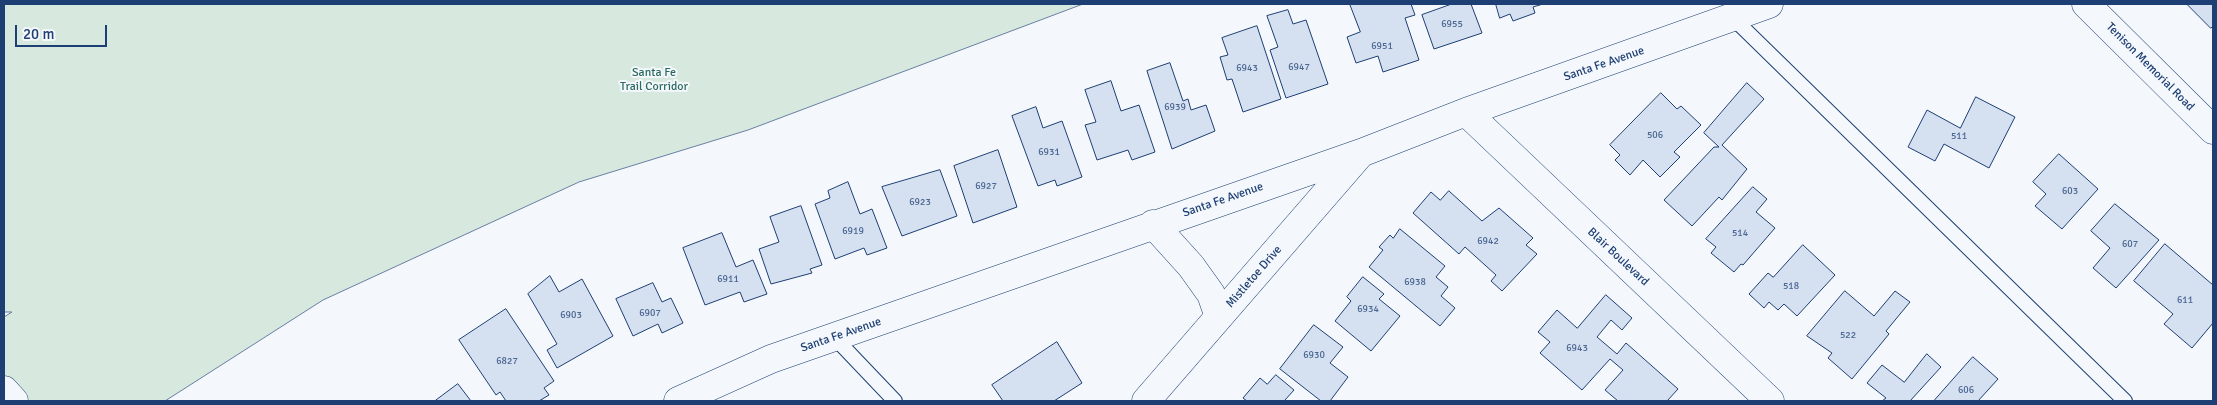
<!DOCTYPE html>
<style>
body{margin:0}
#map{position:relative;width:2217px;height:405px;overflow:hidden;background:#f4f7fb;font-family:Signika,sans-serif}
canvas{display:block}
.frame{position:absolute;inset:0;border:5px solid #1d3f73;pointer-events:none}
.scale{position:absolute;left:15px;top:25px;width:92px;height:22px;box-sizing:border-box;border:2px solid #1d3f73;border-top:0;padding-left:6px;font-size:15px;line-height:18px;white-space:nowrap;color:#1d3f73;-webkit-text-stroke:4px #f4f7fb;paint-order:stroke}
</style>
<div id="map">
<canvas width="2217" height="405"></canvas>
<div class="frame"></div>
<div class="scale">20 m</div>
</div>
<script>
const c = document.querySelector('canvas').getContext('2d');
c.lineJoin = 'round';
function fillPath(path, color) {
  c.fillStyle = color;
  c.fill(path, 'evenodd');
}
function strokePath(path, color, width, dash) {
  c.strokeStyle = color;
  c.lineWidth = width;
  c.lineCap = dash ? 'butt' : 'round';
  c.setLineDash(dash || []);
  c.stroke(path);
}
function label(font, color, halo, rows, align = 'center') {
  c.font = font + ' Signika,sans-serif';
  c.lineWidth = 4;
  c.setLineDash([]);
  c.textBaseline = 'middle';
  c.strokeStyle = halo;
  c.fillStyle = color;
  for (const [text, x, y, turn = 0] of rows) {
    c.save();
    c.translate(x, y);
    c.rotate((+turn || 0) * Math.PI / 180);
    c.textAlign = isNaN(turn) ? turn : align;
    if (halo) c.strokeText(text, 0, 0);
    c.fillText(text, 0, 0);
    c.restore();
  }
}
const green = new Path2D(`
 M4 4H1083L748 130 579 182 323 300 165 401H4V317L12 312H4Z`);
const building = new Path2D(`
 M1350 4H1411L1415 15 1405 18 1419 60 1383 72 1378 56 1356 63 1347 37 1360 32Z
 M1452 4H1471L1482 33 1434 49 1422 15Z
 M1496 4H1543L1533 7 1535 13 1513 21 1510 14 1500 18Z
 M2187 4H2213V26L2211 28Z
 M1288 10 1293 24 1306 20 1328 84 1286 98 1270 50 1278 47 1267 16Z
 M1257 26 1281 99 1243 112 1232 79 1227 80 1220 57 1228 55 1222 38Z
 M1170 63 1183 101 1188 99 1191 110 1206 105 1215 131 1172 149 1147 71Z
 M1111 81 1121 111 1139 105 1155 152 1132 160 1128 150 1097 160 1085 125 1096 122 1085 90Z
 M1747 83 1764 99 1722 145 1747 169 1722 200 1719 197 1692 226 1664 200 1714 147H1719L1704 133Z
 M1661 93 1677 109 1681 106 1701 125 1674 152 1680 157 1660 177 1643 160 1630 175 1615 160 1620 155 1610 145Z
 M1976 97 2015 117 1989 168 1944 144 1935 161 1908 147 1927 110 1960 128Z
 M1036 107 1043 128 1062 121 1082 177 1057 186 1055 180 1038 186 1012 116Z
 M998 150 1017 207 973 223 954 166Z
 M2059 154 2098 189 2062 229 2035 206 2046 194 2033 182Z
 M940 170 957 216 902 236 882 187Z
 M848 182 860 214 872 209 887 248 867 255 864 248 835 259 815 204 830 198 828 191Z
 M1753 187 1767 199 1756 212 1775 228 1743 265 1741 264 1734 272 1711 253 1716 247 1706 239Z
 M1449 191 1482 221 1499 208 1533 238 1526 245 1537 254 1502 291 1491 281 1496 275 1465 247 1459 254 1413 213 1431 192 1440 200Z
 M2115 204 2159 240 2116 288 2093 268 2110 248 2091 231Z
 M801 206 822 265 810 269 812 273 771 284 759 249 779 242 770 217Z
 M1400 229 1445 266 1436 277 1448 287 1441 296 1455 308 1440 326 1369 267 1383 250 1379 247 1390 235 1393 238Z
 M722 233 736 267 753 260 767 294 744 302 740 292 705 305 683 248Z
 M2165 244 2213 285V323L2192 348 2164 324 2173 314 2134 281Z
 M1803 245 1835 275 1797 316 1784 304 1778 310 1769 302 1764 308 1749 294 1768 273 1773 277Z
 M550 276 559 292 582 279 613 336 557 368 547 350 557 344 528 294Z
 M1363 277 1384 294 1379 299 1400 316 1371 351 1335 321 1351 301 1347 297Z
 M653 283 662 302 671 298 683 323 662 333 658 324 633 336 616 299Z
 M1845 291 1874 316 1895 291 1910 302 1886 331 1889 334 1852 379 1828 358 1832 353 1807 336Z
 M1606 295 1632 318 1622 330 1611 320 1597 337 1617 354 1626 343 1678 389 1667 401H1618L1605 390 1623 370 1610 359 1582 390 1540 353 1550 342 1538 332 1557 310 1577 328Z
 M506 309 554 381 544 388 549 395 539 401H506L500 392 496 395 459 340Z
 M1314 325 1343 347 1330 363 1348 377 1330 401H1321L1280 369Z
 M1057 342 1082 383 1054 401H1003L992 385Z
 M1927 354 1941 367 1910 401H1882L1886 398 1867 383 1882 365 1904 382Z
 M1973 357 1998 379 1978 401H1934Z
 M1276 375 1294 390 1285 400 1286 401H1247L1243 398 1260 378 1267 384Z
 M458 384 471 401H435Z`);
const lane = new Path2D(`
 M1733 18 2125 401
 M834 337 895 401`);
const street = new Path2D(`
 M2086 4 2213 130
 M1466 112 1770 401
 M1153 224 1191 266 1211 294 1219 317
 M4 390 14 401
 M678 401 771 359 1361 153 1466 112 1769 4
 M1146 401 1361 153`);
const numberNames = [
 ["6955",1452,24],
 ["6951",1382,46],
 ["6947",1299,67],
 ["6943",1247,68],
 ["6939",1175,107],
 ["506",1655,135],
 ["511",1959,136],
 ["6931",1049,152],
 ["6927",986,186],
 ["603",2070,191],
 ["6923",920,202],
 ["6919",853,231],
 ["514",1740,233],
 ["6942",1488,241],
 ["607",2130,244],
 ["6911",728,279],
 ["6938",1415,282],
 ["518",1791,286],
 ["611",2185,300],
 ["6934",1368,309],
 ["6907",650,313],
 ["6903",571,315],
 ["522",1848,335],
 ["6943",1577,348],
 ["6930",1314,355],
 ["6827",507,361],
 ["606",1966,390]
];
const streetNames = [
 ["Santa Fe Avenue",1604,64,-19],
 ["Tenison Memorial Road",2150,67,45],
 ["Santa Fe Avenue",1223,200,-19],
 ["Blair Boulevard",1618,257,43],
 ["Mistletoe Drive",1254,277,-49],
 ["Santa Fe Avenue",841,335,-19]
];
const parkNames = [
 ["Santa Fe",654,73],
 ["Trail Corridor",654,87]
];
fillPath(green, '#d7e8df');
strokePath(green, '#687fa3', 1);
fillPath(building, '#d5e0f0');
strokePath(building, '#1d3f73', 1);
strokePath(lane, '#1d3f73', 16);
strokePath(street, '#1d3f73', 29);
strokePath(lane, '#f4f7fb', 14);
strokePath(street, '#f4f7fb', 28);
label('10px', '#4b6792', null, numberNames);
label('12px', '#1d3f73', '#f4f7fb', streetNames);
label('12px', '#2c6c60', '#f4f7fb', parkNames);
</script>
